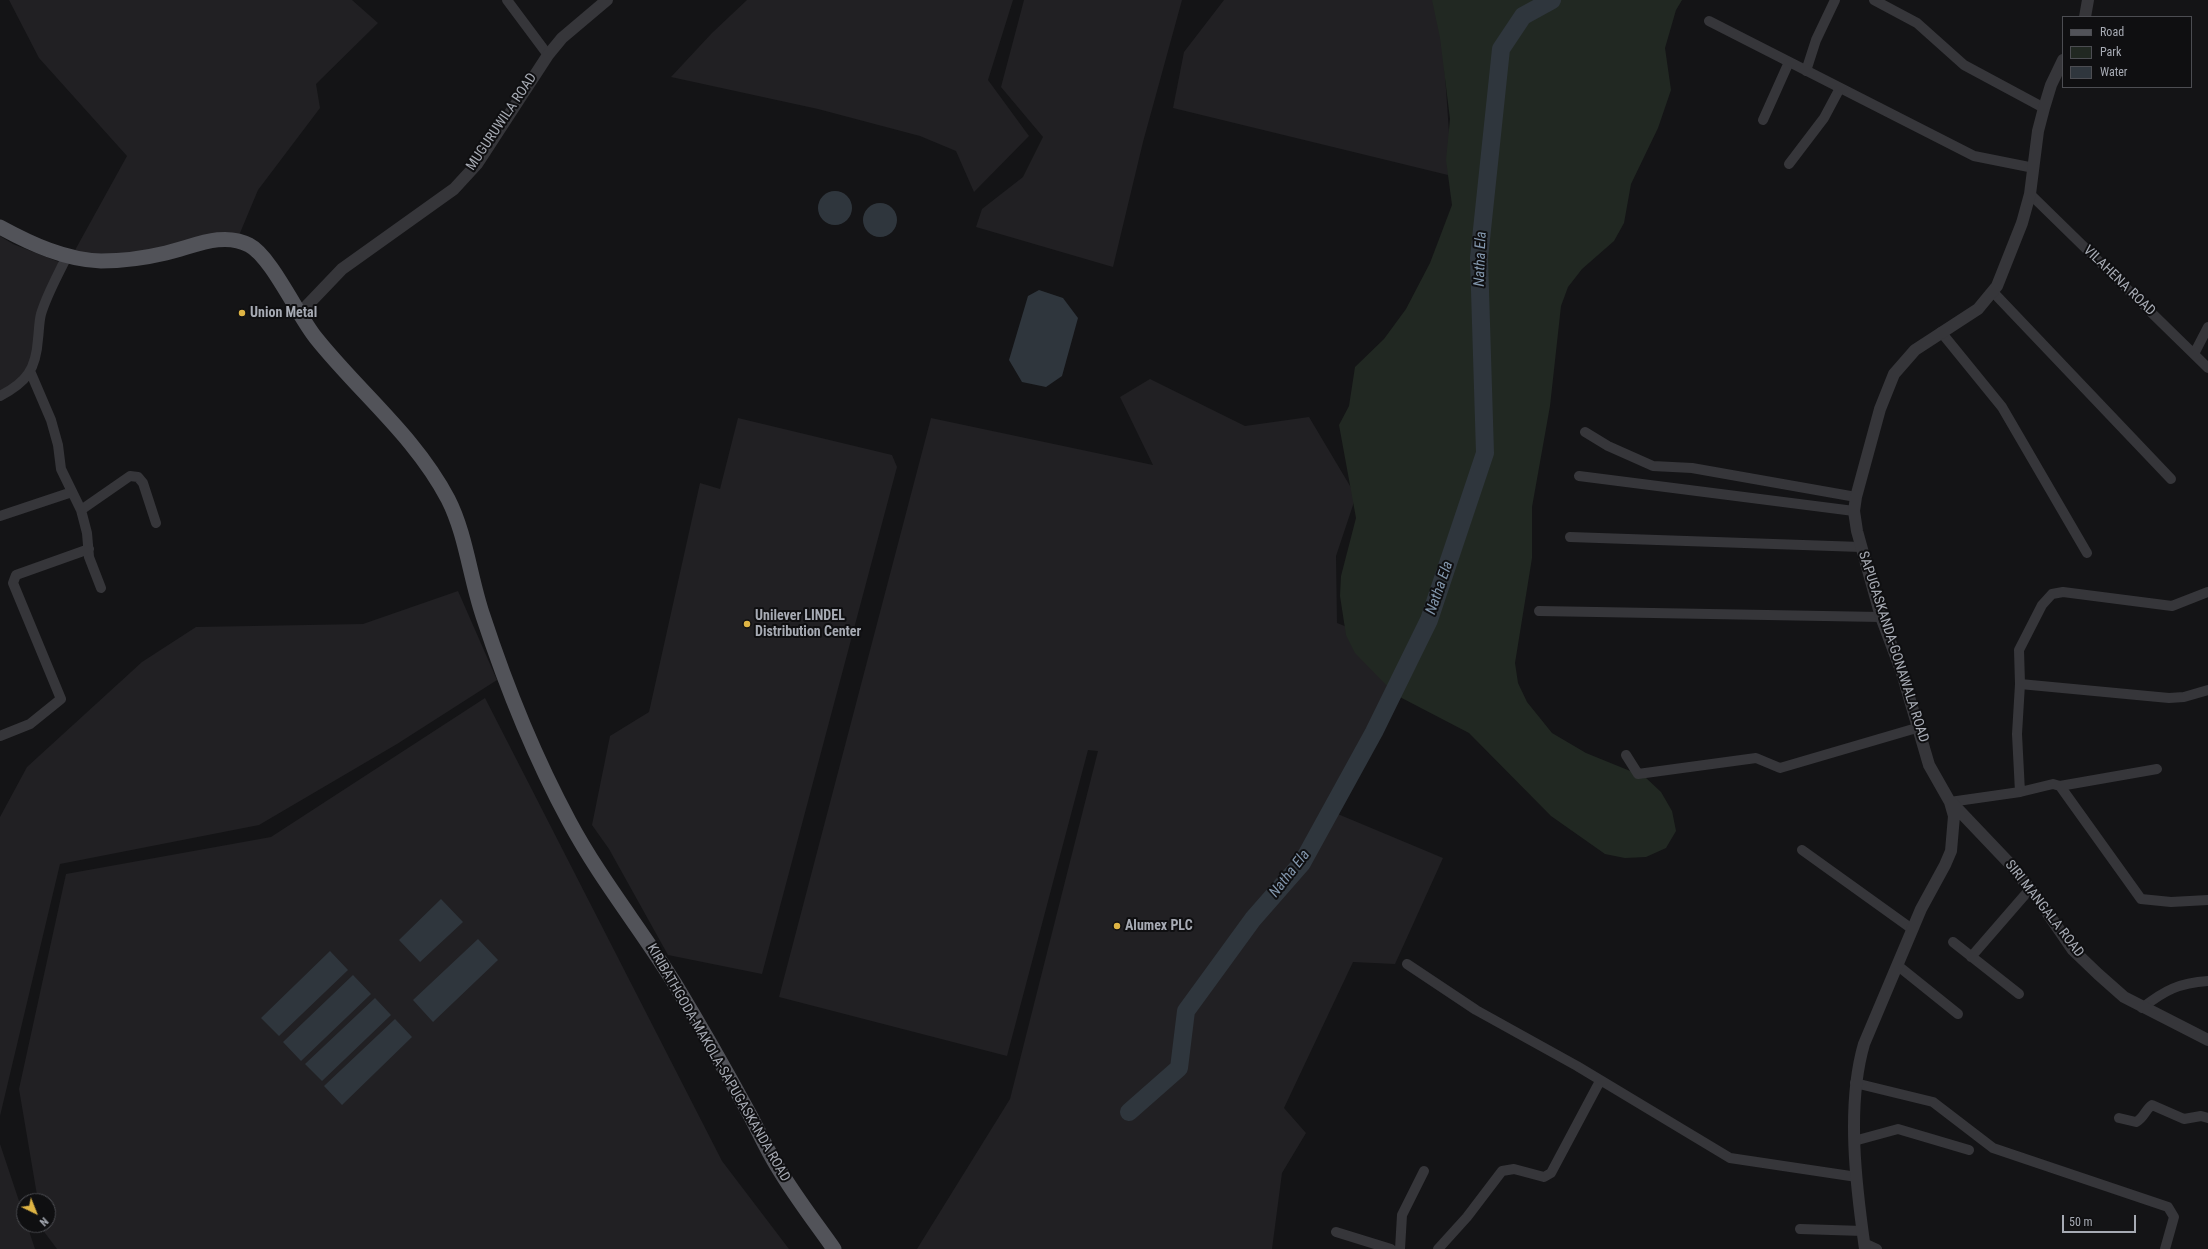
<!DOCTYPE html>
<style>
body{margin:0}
#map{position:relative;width:2208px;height:1249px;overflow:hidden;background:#141416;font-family:"Roboto Condensed",sans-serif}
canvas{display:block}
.legend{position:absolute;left:2062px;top:16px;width:130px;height:72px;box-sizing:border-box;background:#0f0f11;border:1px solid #4c4d52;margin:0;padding:5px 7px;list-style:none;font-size:12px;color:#a7abb4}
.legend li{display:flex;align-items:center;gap:8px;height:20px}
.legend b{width:20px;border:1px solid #4c4d52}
.north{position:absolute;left:16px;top:1193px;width:40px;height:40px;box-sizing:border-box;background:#0f0f11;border:1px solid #4c4d52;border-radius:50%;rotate:137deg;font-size:11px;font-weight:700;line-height:16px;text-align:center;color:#a7abb4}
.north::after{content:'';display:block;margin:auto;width:14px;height:18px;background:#deb444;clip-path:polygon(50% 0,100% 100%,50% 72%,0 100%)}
.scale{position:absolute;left:2062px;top:1215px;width:74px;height:18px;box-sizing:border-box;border:2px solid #a7abb4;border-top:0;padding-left:5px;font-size:12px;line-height:14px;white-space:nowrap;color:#a7abb4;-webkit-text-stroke:3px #0f0f11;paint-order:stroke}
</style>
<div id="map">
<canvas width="2208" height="1249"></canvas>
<ul class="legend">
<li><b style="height:5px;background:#525359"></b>Road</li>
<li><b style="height:11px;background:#212822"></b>Park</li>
<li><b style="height:11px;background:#2f363d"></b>Water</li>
</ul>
<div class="north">N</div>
<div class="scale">50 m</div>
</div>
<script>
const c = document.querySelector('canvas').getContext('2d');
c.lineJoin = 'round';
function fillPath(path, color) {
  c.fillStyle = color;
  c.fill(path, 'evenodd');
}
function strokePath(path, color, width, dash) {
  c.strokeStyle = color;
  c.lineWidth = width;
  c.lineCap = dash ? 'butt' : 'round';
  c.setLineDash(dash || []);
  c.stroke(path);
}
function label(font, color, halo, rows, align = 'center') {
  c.font = font + ' "Roboto Condensed",sans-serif';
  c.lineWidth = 4;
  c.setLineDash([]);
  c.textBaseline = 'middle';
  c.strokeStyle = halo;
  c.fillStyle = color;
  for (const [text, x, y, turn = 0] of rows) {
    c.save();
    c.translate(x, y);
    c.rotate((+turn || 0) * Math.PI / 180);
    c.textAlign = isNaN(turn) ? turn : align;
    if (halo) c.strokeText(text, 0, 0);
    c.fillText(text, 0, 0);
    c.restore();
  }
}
const built = new Path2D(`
 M9 0H352L378 23 316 84 320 108 258 190 240 233 138 252 99 256 74 252 127 156 39 58Z
 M747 0H1013L988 80 1029 136 974 192 956 151 920 136 818 109 671 77 712 33Z
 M1024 0H1182L1143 142 1113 267 976 227 982 209 1023 177 1043 137 1001 87Z
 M1224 0H1449L1444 60 1452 176 1173 108 1184 52Z
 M0 236 13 244 59 262 32 363 25 376 0 394Z
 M1150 379 1245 426 1309 417 1356 496 1336 556 1337 623 1417 655 1335 797 1333 812 1443 858 1395 964 1353 962 1284 1108 1306 1133 1282 1173 1272 1249H917L1010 1099 1098 751 1088 750 1007 1056 779 997 931 418 1153 465 1120 397Z
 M738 418 892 455 897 467 762 974 668 955 609 849 592 825 610 736 649 712 700 483 720 489Z
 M458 591 497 680 397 744 259 825 60 864 0 1116V817L27 767 142 662 196 627 363 624Z
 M485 698 722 1161 789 1249H57L42 1229V1225H48V1201H38L19 1089 66 874 271 837Z
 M0 1144 24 1216V1225H27L35 1249H0Z`);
const green = new Path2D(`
 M1432 0H1682L1676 10 1665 48 1671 90 1658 128 1631 184 1624 223 1614 241 1582 269 1568 287 1561 306 1550 406 1532 507V558L1515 663 1518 683 1527 702 1552 733 1586 753 1645 777 1661 792 1672 811 1676 831 1666 848 1646 857 1625 858 1605 854 1551 816 1469 733 1396 695 1355 653 1346 635 1340 596 1341 576 1356 518 1339 425 1349 406 1355 367 1384 339 1406 309 1430 263 1452 205 1446 160 1450 119 1440 38Z`);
const water = new Path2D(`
 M818 208a17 17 0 1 1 34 0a17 17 0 1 1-34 0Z
 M863 220a17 17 0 1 1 34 0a17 17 0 1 1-34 0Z
 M1039 290 1063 298 1078 318 1062 376 1046 387 1022 382 1009 360 1028 296Z
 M441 899 463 922 420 962 399 940Z
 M478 939 498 960 433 1022 413 1000Z
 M330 951 348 970 279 1036 261 1018Z
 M353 975 371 994 301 1061 283 1042Z
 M375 998 391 1015 322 1081 305 1064Z
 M395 1019 412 1037 342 1105 324 1086Z`);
const river = new Path2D(`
 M1129 1112 1179 1068 1186 1011 1253 919 1302 863 1374 732 1429 620 1485 453 1479 258 1501 49 1523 16 1552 0`);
const minor = new Path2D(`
 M507 0 548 55
 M1874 0 1917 23 1964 65 2044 108
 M1709 21 1974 156 2034 168
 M1806 71 1816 40 1835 0
 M1763 120 1789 62
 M1789 164 1824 118 1840 88
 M2030 194 2208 368
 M1993 292 2171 479
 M1941 332 2002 407 2087 553
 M2194 354 2208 327
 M30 371 51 420 58 445 61 469 81 510 87 533 89 557 101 588
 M0 396C27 382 36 369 38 339 39 331 39 322 41 314 47 294 58 275 67 256
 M1585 432 1608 446 1653 466 1692 468 1856 497
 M1579 476 1854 511
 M81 510 130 476 138 477 143 483 156 523
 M0 516 72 492
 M1570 537 1861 547
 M1539 611 1881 617
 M2020 684 2169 698 2184 697 2208 690
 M0 736 30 724 61 699 13 583 16 575 89 549
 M1626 755 1638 774 1756 758 1780 768 1920 727
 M2060 786 2157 769
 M2020 792 2053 784 2060 786 2141 899 2171 902 2208 900
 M1950 802 2020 792 2017 734 2020 684 2019 650 2042 605 2052 594 2063 592 2172 606 2208 592
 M1802 850 1912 929
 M1953 942 2019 994
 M1971 957 2030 889
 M1407 964 1476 1010 1577 1066 1730 1158 1857 1177
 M1897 965 1958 1014
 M2142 1008C2165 990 2179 983 2208 981
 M1855 1083 1933 1102 1993 1148 2168 1207 2174 1217 2165 1249
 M2119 1118 2136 1122C2144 1118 2145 1110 2152 1105L2184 1119 2201 1116 2208 1118
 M1854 1141 1898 1129 1969 1150
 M1800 1229 1863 1231
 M1336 1232 1391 1249
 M1864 1243 1877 1249
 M1400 1249 1402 1215 1424 1171
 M1438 1249 1467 1217 1502 1171 1514 1169 1544 1177 1551 1173 1600 1081`);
const tertiary = new Path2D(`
 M2085 17 2088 0
 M299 314 342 269 454 189 477 164 548 55 562 38 607 0
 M1951 802 2010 864 2038 899 2073 950 2098 974 2124 997 2208 1040
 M1865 1249C1856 1186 1846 1106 1864 1044L1921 909 1945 865 1951 851 1954 816 1950 802 1929 765 1902 673 1881 617 1857 531 1854 511 1856 497 1880 409 1894 374 1915 350 1978 309 1997 286 2022 223 2030 194 2038 131 2044 108 2051 85 2063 60`);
const primary = new Path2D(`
 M0 227C31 244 66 260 101 261 123 261 145 258 166 253 193 247 222 231 249 245 271 256 298 316 316 338 359 392 415 436 448 499 466 534 470 578 483 616 506 686 534 756 569 821 600 879 641 929 675 984 701 1027 726 1071 750 1115 759 1132 767 1150 777 1166 794 1195 815 1222 834 1249`);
const markers = [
 [242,313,4,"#deb444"],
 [747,624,4,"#deb444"],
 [1117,926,4,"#deb444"]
];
const streetNames = [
 ["MUGURUWILA ROAD",502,122,-56],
 ["VILAHENA ROAD",2119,281,44],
 ["SAPUGASKANDA-GONAWALA ROAD",1893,647,72],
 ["SIRI MANGALA ROAD",2044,909,52],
 ["KIRIBATHGODA-MAKOLA-SAPUGASKANDA ROAD",718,1063,60]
];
const poiNames = [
 ["Union Metal",250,313],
 ["Unilever LINDEL",755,616],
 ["Distribution Center",755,632],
 ["Alumex PLC",1125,926]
];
const waterNames = [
 ["Natha Ela",1481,259,-88],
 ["Natha Ela",1440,588,-71],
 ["Natha Ela",1290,874,-52]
];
fillPath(built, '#212023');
fillPath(green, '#212822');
fillPath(water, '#2f363d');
strokePath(river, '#2f363d', 18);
strokePath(minor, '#36363a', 10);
strokePath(tertiary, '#36363a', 12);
strokePath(primary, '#525359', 15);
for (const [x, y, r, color] of markers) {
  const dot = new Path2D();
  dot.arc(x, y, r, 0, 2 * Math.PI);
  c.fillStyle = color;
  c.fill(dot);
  strokePath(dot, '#0f0f11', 1.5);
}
label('14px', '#a7abb4', '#0f0f11', streetNames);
label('bold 14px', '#a7abb4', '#0f0f11', poiNames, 'left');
label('italic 15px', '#8296ac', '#0f0f11', waterNames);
</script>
